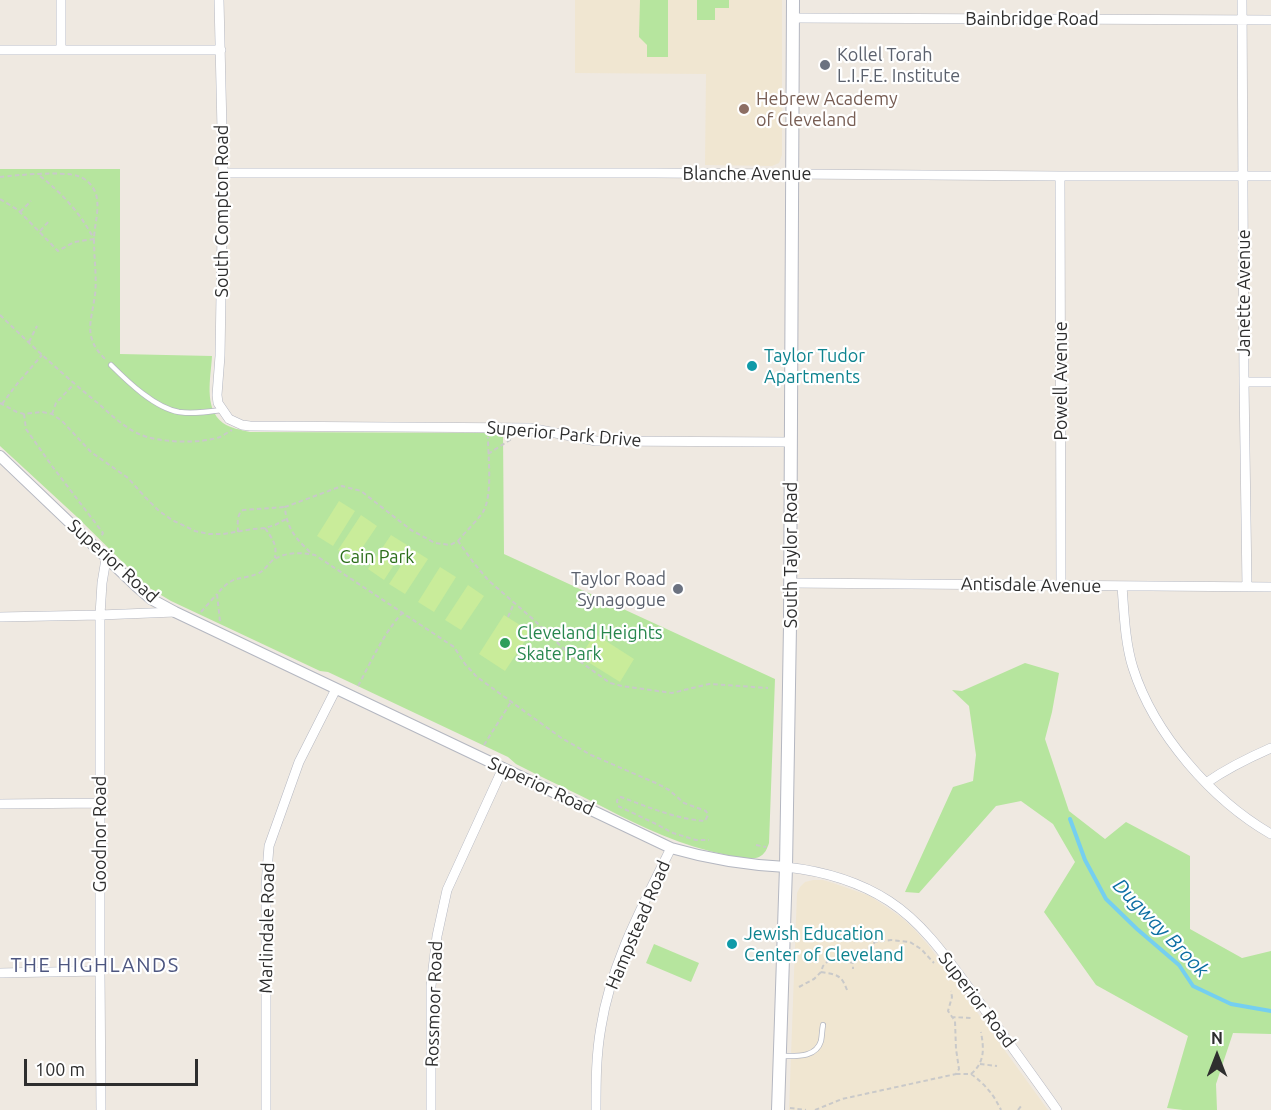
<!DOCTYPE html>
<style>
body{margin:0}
#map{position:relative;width:1271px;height:1110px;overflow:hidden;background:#efe9e1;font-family:Ubuntu,sans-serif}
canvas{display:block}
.north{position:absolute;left:1187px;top:1026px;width:60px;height:60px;-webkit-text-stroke:4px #fff;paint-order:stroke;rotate:0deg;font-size:16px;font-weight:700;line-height:24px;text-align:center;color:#2e2e2e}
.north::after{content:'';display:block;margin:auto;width:21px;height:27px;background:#2e2e2e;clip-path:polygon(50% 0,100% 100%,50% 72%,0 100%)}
.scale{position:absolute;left:24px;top:1059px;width:174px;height:27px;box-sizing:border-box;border:3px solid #2e2e2e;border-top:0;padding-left:8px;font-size:18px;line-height:21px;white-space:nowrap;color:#2e2e2e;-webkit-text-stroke:4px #fff;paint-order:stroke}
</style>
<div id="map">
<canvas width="1271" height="1110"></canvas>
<div class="north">N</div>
<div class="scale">100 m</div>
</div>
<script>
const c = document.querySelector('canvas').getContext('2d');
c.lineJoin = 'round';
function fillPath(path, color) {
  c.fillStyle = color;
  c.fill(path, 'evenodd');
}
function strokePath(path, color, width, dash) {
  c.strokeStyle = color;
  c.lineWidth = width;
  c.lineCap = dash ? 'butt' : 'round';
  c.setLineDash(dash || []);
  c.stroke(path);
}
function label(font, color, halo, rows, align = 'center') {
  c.font = font + ' Ubuntu,sans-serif';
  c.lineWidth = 4.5;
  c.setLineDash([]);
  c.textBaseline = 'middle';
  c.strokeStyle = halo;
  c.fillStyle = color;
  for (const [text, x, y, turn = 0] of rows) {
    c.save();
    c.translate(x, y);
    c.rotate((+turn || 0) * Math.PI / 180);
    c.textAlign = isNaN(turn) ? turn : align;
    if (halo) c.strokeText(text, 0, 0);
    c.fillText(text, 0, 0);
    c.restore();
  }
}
const education = new Path2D(`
 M575 0H782V155L779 163 772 166 705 165 706 74 575 73Z
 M813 880H823L833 883 870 896 901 917 914 929 929 946 1048 1110H789L797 893 800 887 805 882Z`);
const green = new Path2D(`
 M640 0H668V57H647V45L639 37Z
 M697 0H729V8H715V20H697Z
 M0 169H120V354L212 356C211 377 203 408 223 423 230 428 241 430 250 432L503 433 504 554 775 679 769 843C767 849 765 854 759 857 750 861 736 857 727 855 682 846 643 828 603 807 574 792 545 779 516 764L508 757 345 680 328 672 320 671 171 601 151 589 144 583 77 517 0 446Z
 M1025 663 1059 673 1052 712 1045 739 1069 811 1105 839 1126 822 1190 856V929L1242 958 1271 951V1034L1233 1033 1216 1084 1217 1110H1183L1167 1108 1188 1036 1096 985 1044 912 1075 862 1053 824 1021 801 996 806 919 893 905 892 953 787 973 781 976 755 969 706 952 690 962 691Z
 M654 944 699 963 691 982 646 963Z`);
const pitch = new Path2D(`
 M339 501 355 511 333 546 317 536Z
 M361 515 377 526 354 560 338 550Z
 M391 535 407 545 384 580 368 569Z
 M412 549 428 559 405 594 389 584Z
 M440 567 456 577 434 612 418 602Z
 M468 585 484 596 461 630 445 620Z
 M504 615 531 632 505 671 479 654Z
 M595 634 634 659 620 682 580 657Z`);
const stream = new Path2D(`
 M1070 819 1085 860 1106 899 1137 929 1179 965 1193 986 1231 1004 1271 1011`);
const path = new Path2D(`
 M40 176C63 194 80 213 94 239
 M0 177C16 175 64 171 78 176 88 179 96 189 97 199 99 213 94 227 94 240 94 259 97 277 95 295 91 323 83 337 105 359
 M0 199 18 210 58 251 74 242 94 239
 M20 212 31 201
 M40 231 50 220
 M0 315C32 346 64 376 99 404 111 415 124 427 139 434 159 443 199 444 220 437 224 435 228 432 232 430
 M29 342 37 326
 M0 403 17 412 24 414 42 412 52 414 62 421 91 452 128 478 145 497 159 511 172 520 195 531 209 534H223L253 529 265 528 275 525 286 519
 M2 404 17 384 42 355
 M24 414 26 429 52 466 103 533 101 537
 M52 414 56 403 74 384
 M488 454 513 438
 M265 528C273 540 277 544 275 558
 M238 532C238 524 236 515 243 510L285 507
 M458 541C466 531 476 522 483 512 493 495 488 457 488 437
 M310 552C296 539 286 527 285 507L342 486 361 491 411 530 435 543 450 545 458 541 473 562 488 580 534 620 567 652 610 683 622 686 672 693 709 684 768 688
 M201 612 217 594
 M508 617 514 603
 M220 621 217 594C235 573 238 582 259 573 265 570 268 564 273 560 285 552 302 552 315 555L454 647 465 664 477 677 560 737 591 755 658 784 669 790 684 803 706 811 708 815 705 821C676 819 648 807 621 797L618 798 617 801 618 806 654 823 673 833 696 840H709
 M358 686C372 660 383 634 403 612
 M484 745 511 702
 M756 845 766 847
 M835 958 853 963V969
 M821 972C837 975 841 974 847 990
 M799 987 814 979 821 972 823 966 829 960 868 949 875 942 891 940 910 942 921 949 934 963
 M951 1017 971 1018
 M980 1064 997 1066
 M956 1074H971C985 1062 984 1049 981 1032
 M971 1074C985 1084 994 1095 1001 1110
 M790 1108 806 1110
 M815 1110 842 1099 956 1074 959 1069 956 1049 955 1021 948 1011 952 997 951 991
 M1018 1110 1022 1105`);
const service = new Path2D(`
 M111 365C128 382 155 408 179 412 194 414 207 412 221 410
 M782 1056C796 1056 816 1058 821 1041 822 1036 822 1030 823 1025`);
const minor = new Path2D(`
 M61 0V50
 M219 0 223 173 220 356 217 395 218 403 229 419 242 425 250 426 530 428 596 441 791 442
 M1242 0 1244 382 1247 587
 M793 18 1271 20
 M0 50H221
 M223 173H655L1060 176H1271
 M1060 176 1061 586
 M1244 382H1271
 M790 583 1271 587
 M1122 586C1124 612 1125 643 1133 668 1154 734 1212 800 1271 834
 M0 617 100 615 175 612
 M1206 783C1226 769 1248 758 1271 748
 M0 804 100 803
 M786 867C822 871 858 881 889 901 926 925 951 964 977 999 1004 1036 1031 1073 1057 1110
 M0 973 100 971
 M101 1110 100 971V615L102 583 106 559
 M266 1110V885L269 846 299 762 336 689
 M431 1110V986L437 936 447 890 503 768
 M596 1110C596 1082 596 1055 601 1027 611 963 643 905 671 848`);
const tertiary = new Path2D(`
 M0 456 136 586 151 599 175 612 671 848C709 859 746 865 786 867`);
const secondary = new Path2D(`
 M778 1110 786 867 790 625 793 0`);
const markers = [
 [825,65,6,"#6b7280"],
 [744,109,6,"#8d6e63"],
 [752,366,6,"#0f9aa8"],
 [678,589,6,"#6b7280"],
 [505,643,6,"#2e9e5b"],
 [732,944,6,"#0f9aa8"]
];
const streetNames = [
 ["Bainbridge Road",1032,19],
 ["Blanche Avenue",747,174],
 ["South Compton Road",222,211,-90],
 ["Janette Avenue",1244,293,-90],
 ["Powell Avenue",1061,381,-90],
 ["Superior Park Drive",564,434,5],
 ["South Taylor Road",791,555,-90],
 ["Superior Road",113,561,42],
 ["Antisdale Avenue",1031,585,1],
 ["Superior Road",541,786,25],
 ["Goodnor Road",100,834,-90],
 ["Hampstead Road",638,925,-67],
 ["Marlindale Road",267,928,-89],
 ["Superior Road",977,1000,53],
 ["Rossmoor Road",434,1004,-88]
];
const worshipNames = [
 ["Kollel Torah",837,55],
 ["L.I.F.E. Institute",837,76],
 ["Taylor Road",666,579,"right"],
 ["Synagogue",666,600,"right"]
];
const educationNames = [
 ["Hebrew Academy",756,99],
 ["of Cleveland",756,120]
];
const cultureNames = [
 ["Taylor Tudor",764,356],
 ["Apartments",764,377],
 ["Jewish Education",744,934],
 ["Center of Cleveland",744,955]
];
const parkNames = [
 ["Cain Park",377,557]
];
const leisureNames = [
 ["Cleveland Heights",517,633],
 ["Skate Park",517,654]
];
const waterNames = [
 ["Dugway Brook",1161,928,46]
];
const neighbourhoodNames = [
 ["THE HIGHLANDS",95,965]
];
fillPath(education, '#f0e6d1');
fillPath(green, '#b6e59e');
fillPath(pitch, '#c9ec9a');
strokePath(stream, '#75cff0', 4);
strokePath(service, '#b4b7c1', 6);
strokePath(minor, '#b4b7c1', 10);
strokePath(tertiary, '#b4b7c1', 12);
strokePath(secondary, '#b4b7c1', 14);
strokePath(path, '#c9c9c9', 2, [4.5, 3]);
strokePath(service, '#fff', 4.5);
strokePath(minor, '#fff', 9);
strokePath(tertiary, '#fff', 10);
strokePath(secondary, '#fff', 12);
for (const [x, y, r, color] of markers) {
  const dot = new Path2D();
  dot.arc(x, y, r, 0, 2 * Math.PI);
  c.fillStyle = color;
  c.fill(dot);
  strokePath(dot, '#fff', 2);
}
label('18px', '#2e2e2e', '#fff', streetNames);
label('18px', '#5b616d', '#fff', worshipNames, 'left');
label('18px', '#785e54', '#fff', educationNames, 'left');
label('18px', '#0d838f', '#fff', cultureNames, 'left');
label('18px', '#2c6e1b', '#fff', parkNames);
label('18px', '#27864d', '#fff', leisureNames, 'left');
label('italic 20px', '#0d6fa3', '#fff', waterNames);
c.letterSpacing = '1.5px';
label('20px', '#4d5680', '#fff', neighbourhoodNames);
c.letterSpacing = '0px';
</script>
